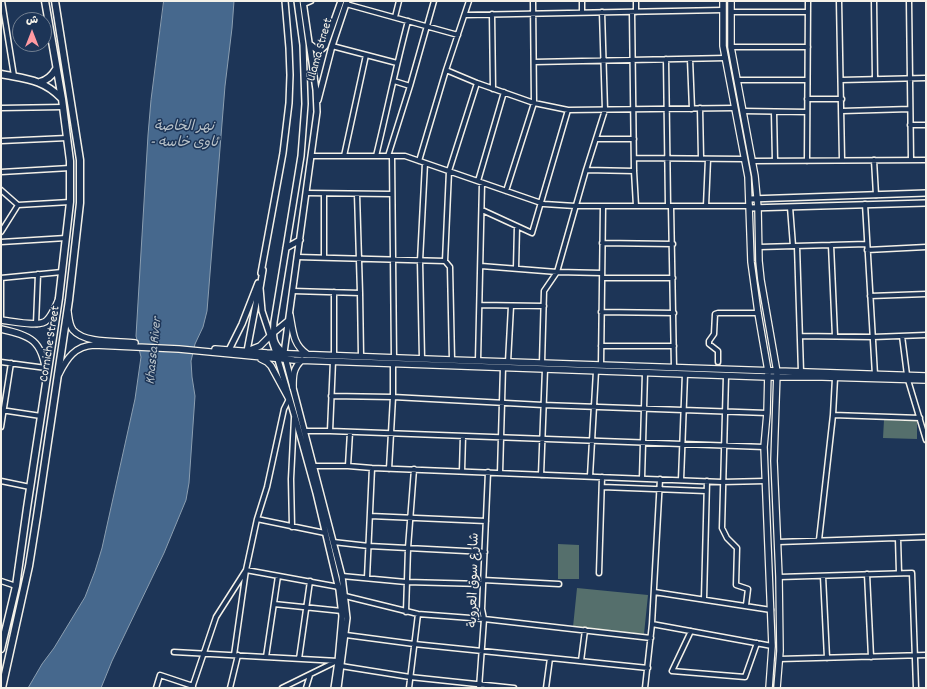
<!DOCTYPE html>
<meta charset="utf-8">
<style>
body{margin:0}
#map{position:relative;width:927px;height:689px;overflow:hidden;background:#1d3557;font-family:Dekko,"Playpen Sans Arabic",sans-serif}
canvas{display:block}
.frame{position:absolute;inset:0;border:2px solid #f4f1e8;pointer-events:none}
.north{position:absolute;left:12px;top:12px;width:40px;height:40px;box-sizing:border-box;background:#1d3557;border:1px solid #738091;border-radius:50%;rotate:0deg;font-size:11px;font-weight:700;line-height:16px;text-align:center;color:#f4f1e8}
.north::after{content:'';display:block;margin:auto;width:14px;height:18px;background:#ff9aa2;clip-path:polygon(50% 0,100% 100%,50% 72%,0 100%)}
</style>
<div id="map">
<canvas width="927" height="689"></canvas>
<div class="frame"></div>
<div class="north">ش</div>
</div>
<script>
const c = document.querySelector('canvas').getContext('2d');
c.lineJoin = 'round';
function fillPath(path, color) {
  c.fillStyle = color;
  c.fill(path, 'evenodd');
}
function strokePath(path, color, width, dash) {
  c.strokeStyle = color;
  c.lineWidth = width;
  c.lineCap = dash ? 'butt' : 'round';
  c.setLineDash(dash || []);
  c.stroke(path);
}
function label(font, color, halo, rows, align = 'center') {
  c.font = font + ' Dekko,"Playpen Sans Arabic",sans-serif';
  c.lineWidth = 3;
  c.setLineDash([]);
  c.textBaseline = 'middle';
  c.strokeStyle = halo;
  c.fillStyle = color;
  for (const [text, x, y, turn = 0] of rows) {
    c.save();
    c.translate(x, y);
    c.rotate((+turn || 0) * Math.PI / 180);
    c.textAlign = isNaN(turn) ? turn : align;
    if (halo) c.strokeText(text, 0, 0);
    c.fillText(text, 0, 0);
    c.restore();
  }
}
const green = new Path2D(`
 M884 420 917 421V439L883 438Z
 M558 544 579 545V579H558Z
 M577 588 648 595 644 634 573 627Z`);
const water = new Path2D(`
 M164 1H234L232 28 225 86 207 311 203 327 195 344 191 361 192 377 195 396 189 483 186 500 164 553 112 661 101 688H28L42 664 54 648 85 597 95 571 102 548 135 399 141 357 136 336 148 135 151 100Z`);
const minor = new Path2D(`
 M2 1 14 76
 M582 1V12
 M636 1V12
 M839 1 842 160
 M874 1 875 79
 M909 1 911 160
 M304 4 311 1
 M346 4 458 35
 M632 12 634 171 636 206
 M731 12H808
 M492 14 493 89
 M465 15 723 10
 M395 17 399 1
 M332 46 397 63
 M731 47H808
 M666 59 668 206
 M690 59 692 109
 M534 62 726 58
 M446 70 477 83 534 103 568 110 735 108
 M737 80H807
 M841 80 926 78
 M394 81 410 86
 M807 99H842
 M1 108 63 107
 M700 108 701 158
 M743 111 807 112
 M842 111 910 109
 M774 112 775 161
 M910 125H926
 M596 139H634
 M1 141 67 138
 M311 156H405L544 204 575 206H750
 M344 156 366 55
 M376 156C387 111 396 66 408 21
 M388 156 410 86 434 1
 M392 156 394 358
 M634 158 744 159
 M874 160 876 195
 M419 161 446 70 469 1
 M752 161 926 160
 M807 161 808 1
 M586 170 634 171
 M1 172 70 168
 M478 181 504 92
 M1 190 18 205 70 202
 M506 191 534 103 533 1
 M306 193 392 194
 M324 194V257
 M357 194 360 293 361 356
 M865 204 875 375
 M671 206 674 367
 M706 206 708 159
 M790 207 793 246
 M482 210 532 233 568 110
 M1 232 18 205
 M1 242 66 238
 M602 243 673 244
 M831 245 835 336
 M797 246 801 372
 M759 247 867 244
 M867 250 926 247
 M297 257 445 261
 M481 266 557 272 602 273
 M516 268 517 226
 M1 278 62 272
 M1 278V320
 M602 278H673
 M293 291 360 293
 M870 296 926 294
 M480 305 544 306
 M601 312 674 313
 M36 324 38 274
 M800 336 873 337 926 335
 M902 336 907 375
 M601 346H674
 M334 355V292
 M422 359 420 261 425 163
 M452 360 450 267 445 261 449 171 477 83
 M478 361 482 183
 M1 362 46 368
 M508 362 511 306
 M718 362V351L709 344V341L714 334 715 314 718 313H758
 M542 363 544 291 557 272 586 170 605 110 602 12
 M601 365 603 206
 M726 376 722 528 727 538 737 548 736 585 748 589 746 605
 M908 380 926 440
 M331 396 393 397 543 405 767 413
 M1 410 41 416
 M833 415 920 418
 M1 427 11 363
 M304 431H330L764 447
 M330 431 333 361
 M314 466H348L372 468 722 482 765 481
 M348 466 350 432
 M389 469 393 397V363
 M462 471 463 436
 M500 473 503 367
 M541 475 545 369
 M590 476 596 371
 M642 478 645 373
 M681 480 685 374
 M1 481 30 487
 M602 487 706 491
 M370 516 486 521
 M257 519 325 533
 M292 527 291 479 294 418
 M898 538 899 573
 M819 540 833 415 835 378
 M333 542 369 546 485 552
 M778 542 926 537
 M599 573 602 477
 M867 574 871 657
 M342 576 406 582 483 584
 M823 576 827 658
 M779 577 912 573 916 688
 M367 578 372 468
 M483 580 559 584
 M1 581 16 586
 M654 592 771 610
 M345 596 418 614 484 619 651 638
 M704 599 707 481
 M274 604 342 611
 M406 612 408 548 414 469
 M652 624 772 646
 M691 631 672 671 745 677 757 643
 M346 635 414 644 648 668
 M174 652 338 661
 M234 655 246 570 257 519 267 487 284 409 289 399
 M266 657 278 576
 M299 659 310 581
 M779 659 926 655
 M581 661 585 630
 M341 666 410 677 514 688
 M156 688 160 675 193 686
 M192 688 216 617 246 570 339 587
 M230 688 238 655
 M282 688 337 661
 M306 688 310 675
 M409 688 418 614
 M479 688 484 619 482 609 488 472
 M546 688 550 658
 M645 688 652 624 660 479`);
const tertiary = new Path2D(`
 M303 1 316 90 317 112 284 353 342 576 347 618 338 688
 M311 45 317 50 322 49 325 46 341 1
 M318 100 332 46 347 1
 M750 199 926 193
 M750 208 926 203
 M286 248 300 240
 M263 270 260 288 262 311 276 353 297 424 316 493 339 590 342 616 338 661 334 688
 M261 273 283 153 289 103 290 75 289 48 285 1
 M272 334 289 320
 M229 350 242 324 258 283
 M247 351 258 293
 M284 353C272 343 273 337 274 322L301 156 305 104 303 45 297 1`);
const secondary = new Path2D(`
 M723 1V46L748 177 751 262 758 313 768 371 767 413 764 447 772 646 769 688
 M731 1V47L755 176 758 208 759 261 761 280 777 372 774 461 779 577 780 651 777 688
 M68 312C69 318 69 325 73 330 85 344 118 341 135 343
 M290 315C293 331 293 345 307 354
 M1 320C11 321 41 328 47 320 52 315 55 307 58 301
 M1 329C31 336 42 340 46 373
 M215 349 267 353 452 360 926 376
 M250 350 260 346 270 336
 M261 359 267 362 271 366 289 399
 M59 374C67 358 75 346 94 345L179 349 294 360 767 377H822L926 380
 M293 387C293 376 293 368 302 360`);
const primary = new Path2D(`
 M1 74C25 79 43 79 61 98
 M40 82C48 80 52 76 56 69
 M1 649 16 586 27 508 59 298 70 202V161L62 99 45 1
 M2 688 29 566 37 516 69 300 80 203V160L55 1`);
const streetNames = [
 ["Ulama Street",321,50,-74],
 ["Corniche Street",51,344,-81],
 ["شارع سوق العروبة",475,580,-89]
];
const waterNames = [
 ["نهر الخاصة",184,128],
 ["- ئاوی خاسە",184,144],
 ["Khassa River",155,351,-84]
];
fillPath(green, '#556f6c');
fillPath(water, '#46688d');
strokePath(water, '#8c9fb1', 1);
strokePath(minor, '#f4f1e8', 7);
strokePath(tertiary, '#f4f1e8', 8);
strokePath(secondary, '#f4f1e8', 8);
strokePath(primary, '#f4f1e8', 9);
strokePath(minor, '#1d3557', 4);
strokePath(tertiary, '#1d3557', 5);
strokePath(secondary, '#1d3557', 5.5);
strokePath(primary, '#1d3557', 6);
label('13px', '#f4f1e8', '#1d3557', streetNames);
label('italic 14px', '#b7c1c8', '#1d3557', waterNames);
</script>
